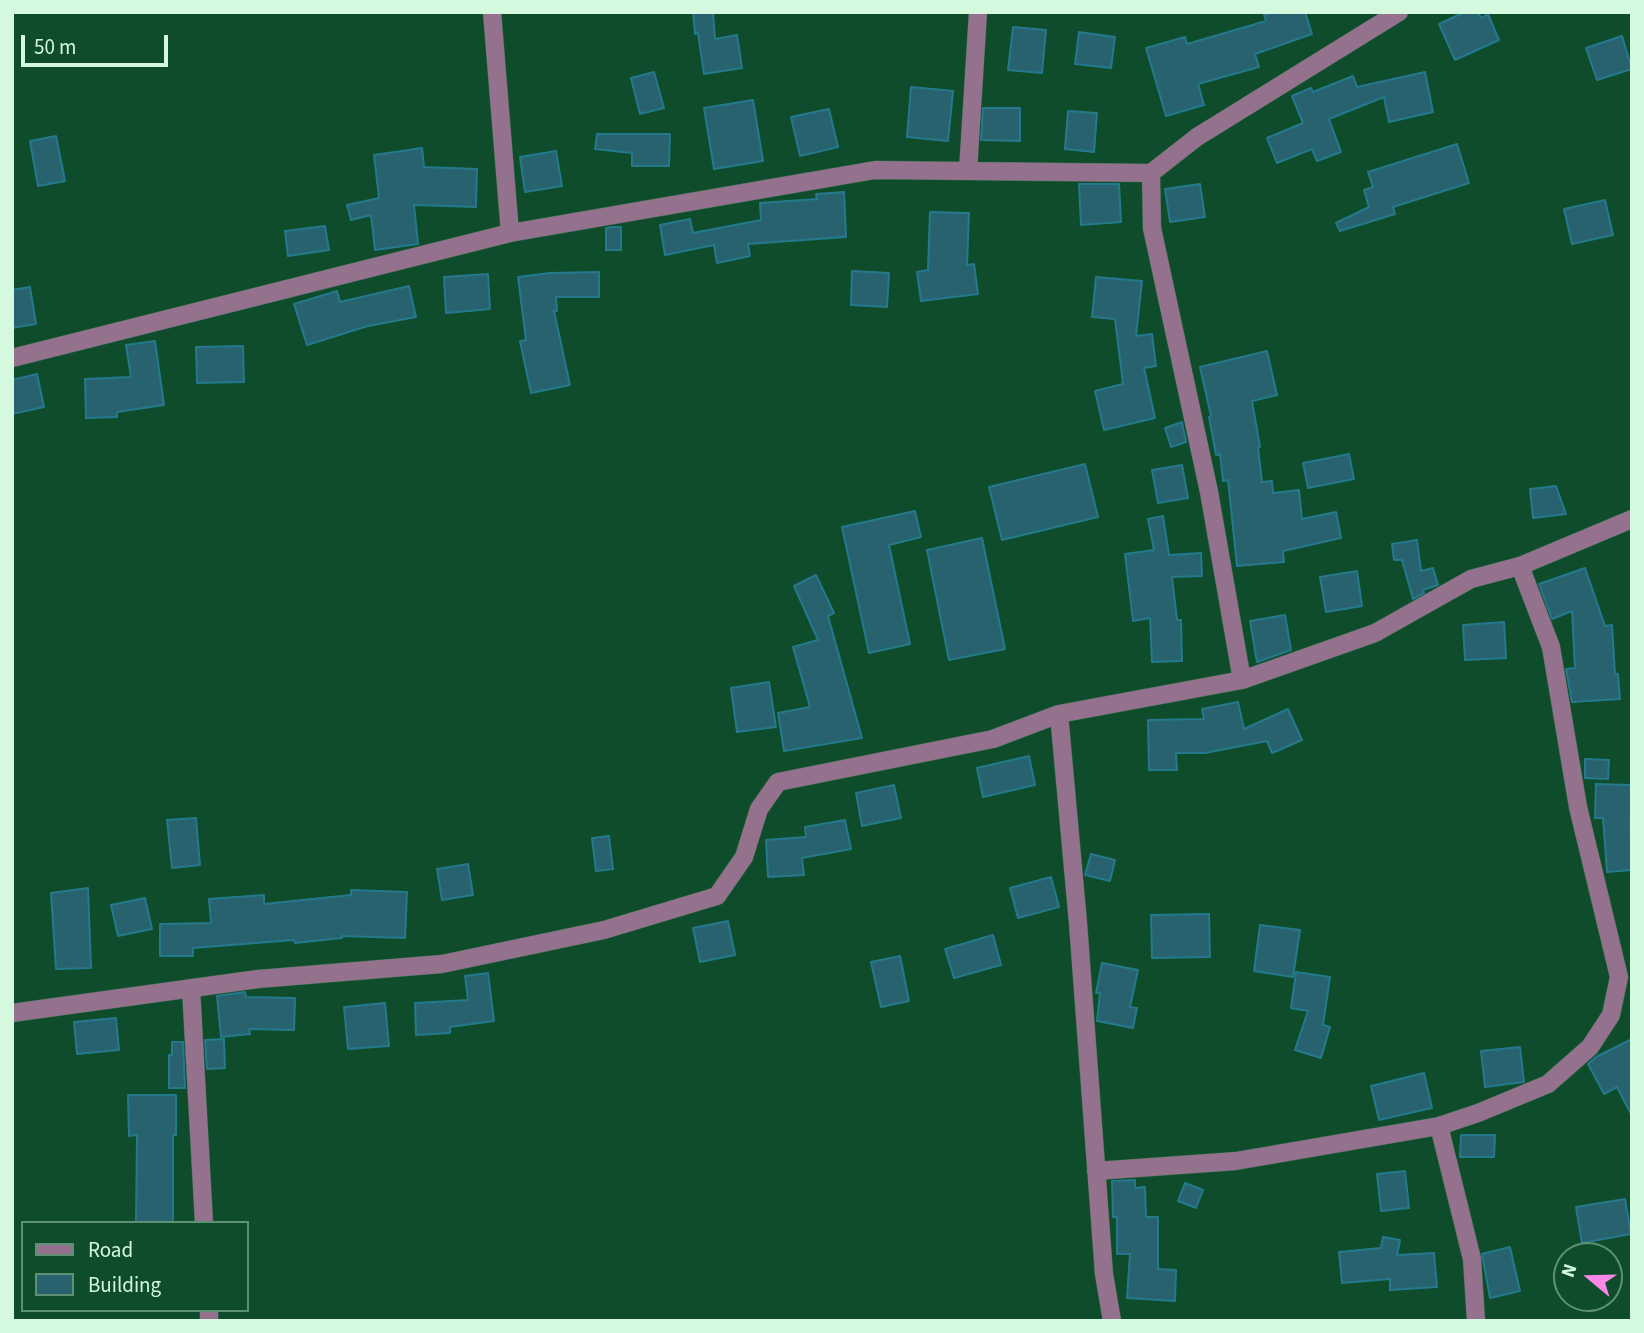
<!DOCTYPE html>
<style>
body{margin:0}
#map{position:relative;width:1644px;height:1333px;overflow:hidden;background:#0f4c2b;font-family:"Source Sans 3",sans-serif}
canvas{display:block}
.frame{position:absolute;inset:0;border:14px solid #d4f9df;pointer-events:none}
.legend{position:absolute;left:21px;top:1221px;width:228px;height:91px;box-sizing:border-box;background:#0f4c2b;border:2px solid #5e9173;margin:0;padding:9px 12px;list-style:none;font-size:21px;color:#d4f9df}
.legend li{display:flex;align-items:center;gap:14px;height:35px}
.legend b{width:35px;border:2px solid #5e9173}
.north{position:absolute;left:1553px;top:1242px;width:70px;height:70px;box-sizing:border-box;background:#0f4c2b;border:2px solid #5e9173;border-radius:50%;rotate:289deg;font-size:19px;font-weight:700;line-height:28px;text-align:center;color:#d4f9df}
.north::after{content:'';display:block;margin:auto;width:24px;height:32px;background:#fb87e6;clip-path:polygon(50% 0,100% 100%,50% 72%,0 100%)}
.scale{position:absolute;left:21px;top:35px;width:147px;height:32px;box-sizing:border-box;border:4px solid #d4f9df;border-top:0;padding-left:9px;font-size:21px;line-height:24px;white-space:nowrap;color:#d4f9df;-webkit-text-stroke:5px #0f4c2b;paint-order:stroke}
</style>
<div id="map">
<canvas width="1644" height="1333"></canvas>
<div class="frame"></div>
<ul class="legend">
<li><b style="height:9px;background:#94718d"></b>Road</li>
<li><b style="height:19px;background:#29626f"></b>Building</li>
</ul>
<div class="north">N</div>
<div class="scale">50 m</div>
</div>
<script>
const c = document.querySelector('canvas').getContext('2d');
c.lineJoin = 'round';
function fillPath(path, color) {
  c.fillStyle = color;
  c.fill(path, 'evenodd');
}
function strokePath(path, color, width, dash) {
  c.strokeStyle = color;
  c.lineWidth = width;
  c.lineCap = dash ? 'butt' : 'round';
  c.setLineDash(dash || []);
  c.stroke(path);
}
const building = new Path2D(`
 M693 12H713L715 39 737 35 742 68 704 74 698 33 695 34Z
 M1272 12H1305L1312 34 1255 54 1259 67 1198 84 1204 105 1166 116 1146 48 1185 37 1187 44 1266 21 1264 15Z
 M1465 12H1478L1481 18 1488 14 1499 40 1455 60 1439 24Z
 M1013 27 1046 30 1042 73 1008 70Z
 M1079 32 1115 37 1111 68 1075 64Z
 M1622 36 1632 69 1597 80 1586 48Z
 M654 72 664 108 640 114 631 78Z
 M1425 72 1433 112 1389 122 1384 97 1329 119 1341 152 1317 161 1312 149 1277 163 1267 138 1303 123 1292 96 1311 88 1313 92 1353 76 1357 87Z
 M911 87 953 91 948 141 907 137Z
 M753 100 763 161 714 169 704 108Z
 M983 108H1020V141L981 140Z
 M829 109 838 147 800 156 791 117Z
 M1068 111 1097 113 1094 152 1065 149Z
 M597 134H670L669 166H632V153L595 149Z
 M56 136 65 181 38 186 30 141Z
 M1457 144 1469 183 1393 207 1395 214 1340 231 1336 223 1369 207 1364 190 1373 187 1368 172Z
 M422 148 424 167 477 169 476 207 414 205 418 244 375 250 371 215 351 220 347 205 379 198 374 155Z
 M556 151 562 186 525 192 520 157Z
 M1079 184H1119L1121 222 1081 225Z
 M1200 184 1205 217 1170 222 1165 189Z
 M844 192 846 237 748 244 750 256 717 263 714 245 665 255 660 225 690 219 693 233 761 220 760 203 817 199 816 194Z
 M1605 200 1613 235 1572 244 1564 209Z
 M930 212 969 213 967 265 974 264 978 294 921 301 917 272 928 270Z
 M325 226 329 250 288 256 285 231Z
 M612 227H621V250H606V228Z
 M852 271 889 273 887 307 851 305Z
 M599 272V297H556L557 311H554L570 385 531 393 520 341 526 340 518 277 550 273Z
 M488 274 490 309 446 313 444 277Z
 M1096 277 1142 281 1136 336 1152 334 1156 366 1144 368 1155 418 1104 430 1095 391 1123 384 1115 319 1092 317Z
 M409 286 416 317 368 326 307 345 294 304 337 291 340 302Z
 M30 287 36 324 12 328V290Z
 M155 341 164 405 117 412V417L86 418 85 379 131 377 126 345Z
 M243 346 244 382 197 383 196 347Z
 M1267 351 1277 395 1252 401 1260 447H1258L1262 482 1272 481 1273 493 1299 490 1302 519 1336 512 1341 538 1283 551 1284 562 1237 566 1228 480 1223 481 1220 454 1216 455 1209 417 1211 416 1200 367Z
 M37 374 44 407 12 414V380Z
 M1182 422 1186 442 1171 447 1165 428Z
 M1349 454 1354 479 1308 488 1303 463Z
 M1085 464 1098 517 1002 540 989 487Z
 M1182 465 1188 498 1158 503 1152 470Z
 M1556 486 1566 514 1533 518 1530 489Z
 M915 511 921 537 889 545 910 644 869 653 842 527Z
 M1163 516 1169 555 1201 553 1202 576 1172 577 1177 620H1181L1182 661 1152 662 1150 618 1133 621 1125 554 1154 550 1148 519Z
 M982 538 1005 649 949 660 927 550Z
 M1417 540 1421 571 1433 568 1438 585 1423 590 1424 593 1413 599 1402 560H1394L1392 544Z
 M1585 568 1605 626 1612 625 1615 674H1618L1620 699 1572 702 1566 669 1575 668 1572 611 1552 619 1539 584Z
 M1357 571 1362 606 1326 612 1320 577Z
 M816 575 834 613 828 616 862 738 784 751 778 713 810 707 793 647 818 640 794 586Z
 M1285 615 1291 650 1257 662 1250 621Z
 M1504 622 1506 658 1465 660 1463 625Z
 M769 682 776 727 737 732 731 688Z
 M1238 702 1244 729 1288 709 1302 740 1272 753 1267 741 1205 753H1176L1177 770H1149L1148 720 1204 719 1202 709Z
 M1029 756 1035 785 983 797 977 768Z
 M1585 759 1609 760 1608 779 1585 778Z
 M1596 784 1632 785V819H1630L1632 870 1607 872 1603 818H1595Z
 M894 785 901 818 862 826 856 793Z
 M196 818 200 865 172 868 167 820Z
 M845 820 851 849 802 858 804 875 768 877 766 840 806 837 805 827Z
 M609 836 613 869 596 871 592 838Z
 M1091 854 1115 860 1110 881 1085 875Z
 M468 864 473 895 442 900 437 869Z
 M1051 877 1059 907 1018 918 1010 888Z
 M88 888 91 968 56 969 51 893Z
 M351 890 407 892 405 938 342 936V938L295 943 294 940 193 948V956H160V924L211 923 209 899 264 895V904L351 895Z
 M145 898 152 929 118 936 111 905Z
 M1209 914 1210 957 1152 958 1151 915Z
 M728 921 735 955 700 962 693 928Z
 M1260 925 1300 930 1293 977 1254 971Z
 M993 935 1001 965 954 978 945 949Z
 M900 956 909 1001 881 1007 871 962Z
 M1102 963 1138 970 1130 1007 1137 1008 1133 1028 1097 1021 1100 993H1096Z
 M1296 972 1330 977 1323 1025 1330 1027 1321 1058 1295 1050 1308 1011 1291 1008Z
 M488 973 494 1021 450 1027V1033L416 1035 415 1003 468 1000 465 976Z
 M245 992 246 997 295 998 294 1030 249 1029 250 1034 221 1037 217 996Z
 M385 1003 389 1046 348 1049 344 1007Z
 M116 1018 119 1050 77 1054 74 1022Z
 M224 1039 225 1068 207 1069 205 1040Z
 M1632 1039V1116L1617 1087 1604 1094 1588 1064 1596 1057Z
 M172 1042H183L185 1088H169V1055H172Z
 M1520 1047 1524 1082 1485 1087 1481 1051Z
 M1424 1073 1432 1108 1379 1120 1371 1086Z
 M128 1095H176V1135H173V1223H136L137 1135 129 1136Z
 M1461 1135H1495L1494 1157H1460Z
 M1405 1171 1409 1208 1381 1211 1377 1174Z
 M1135 1180V1188L1145 1187 1146 1217H1158V1269L1176 1270 1175 1301 1127 1298 1130 1254H1117V1217H1113L1112 1181Z
 M1185 1183 1203 1190 1196 1208 1178 1201Z
 M1625 1199 1631 1234 1582 1243 1576 1207Z
 M1383 1237 1400 1240 1397 1255 1434 1253 1437 1287 1390 1290V1279L1342 1283 1339 1252 1381 1248Z
 M1510 1247 1520 1291 1490 1298 1482 1254Z`);
const minor = new Path2D(`
 M492 12 510 233
 M968 171 978 12
 M1151 173 1152 228 1209 492 1242 680
 M12 358 510 233 875 170 1151 173 1197 137 1399 12
 M1059 714 1078 923 1104 1274 1112 1321
 M191 988 204 1223
 M12 1013 258 979 442 964 604 930 717 896 744 857 759 809 778 782 993 739 1059 714 1242 680 1375 633 1471 579 1520 566 1632 519
 M1439 1126 1472 1259 1476 1321
 M1096 1171 1236 1161 1439 1126 1478 1113 1548 1084 1590 1047 1611 1015 1619 977 1578 807 1551 647 1520 566
 M209 1310V1321`);
fillPath(building, '#29626f');
strokePath(building, '#247a8c', 2);
strokePath(minor, '#326b4b', 19);
strokePath(minor, '#94718d', 18);
</script>
